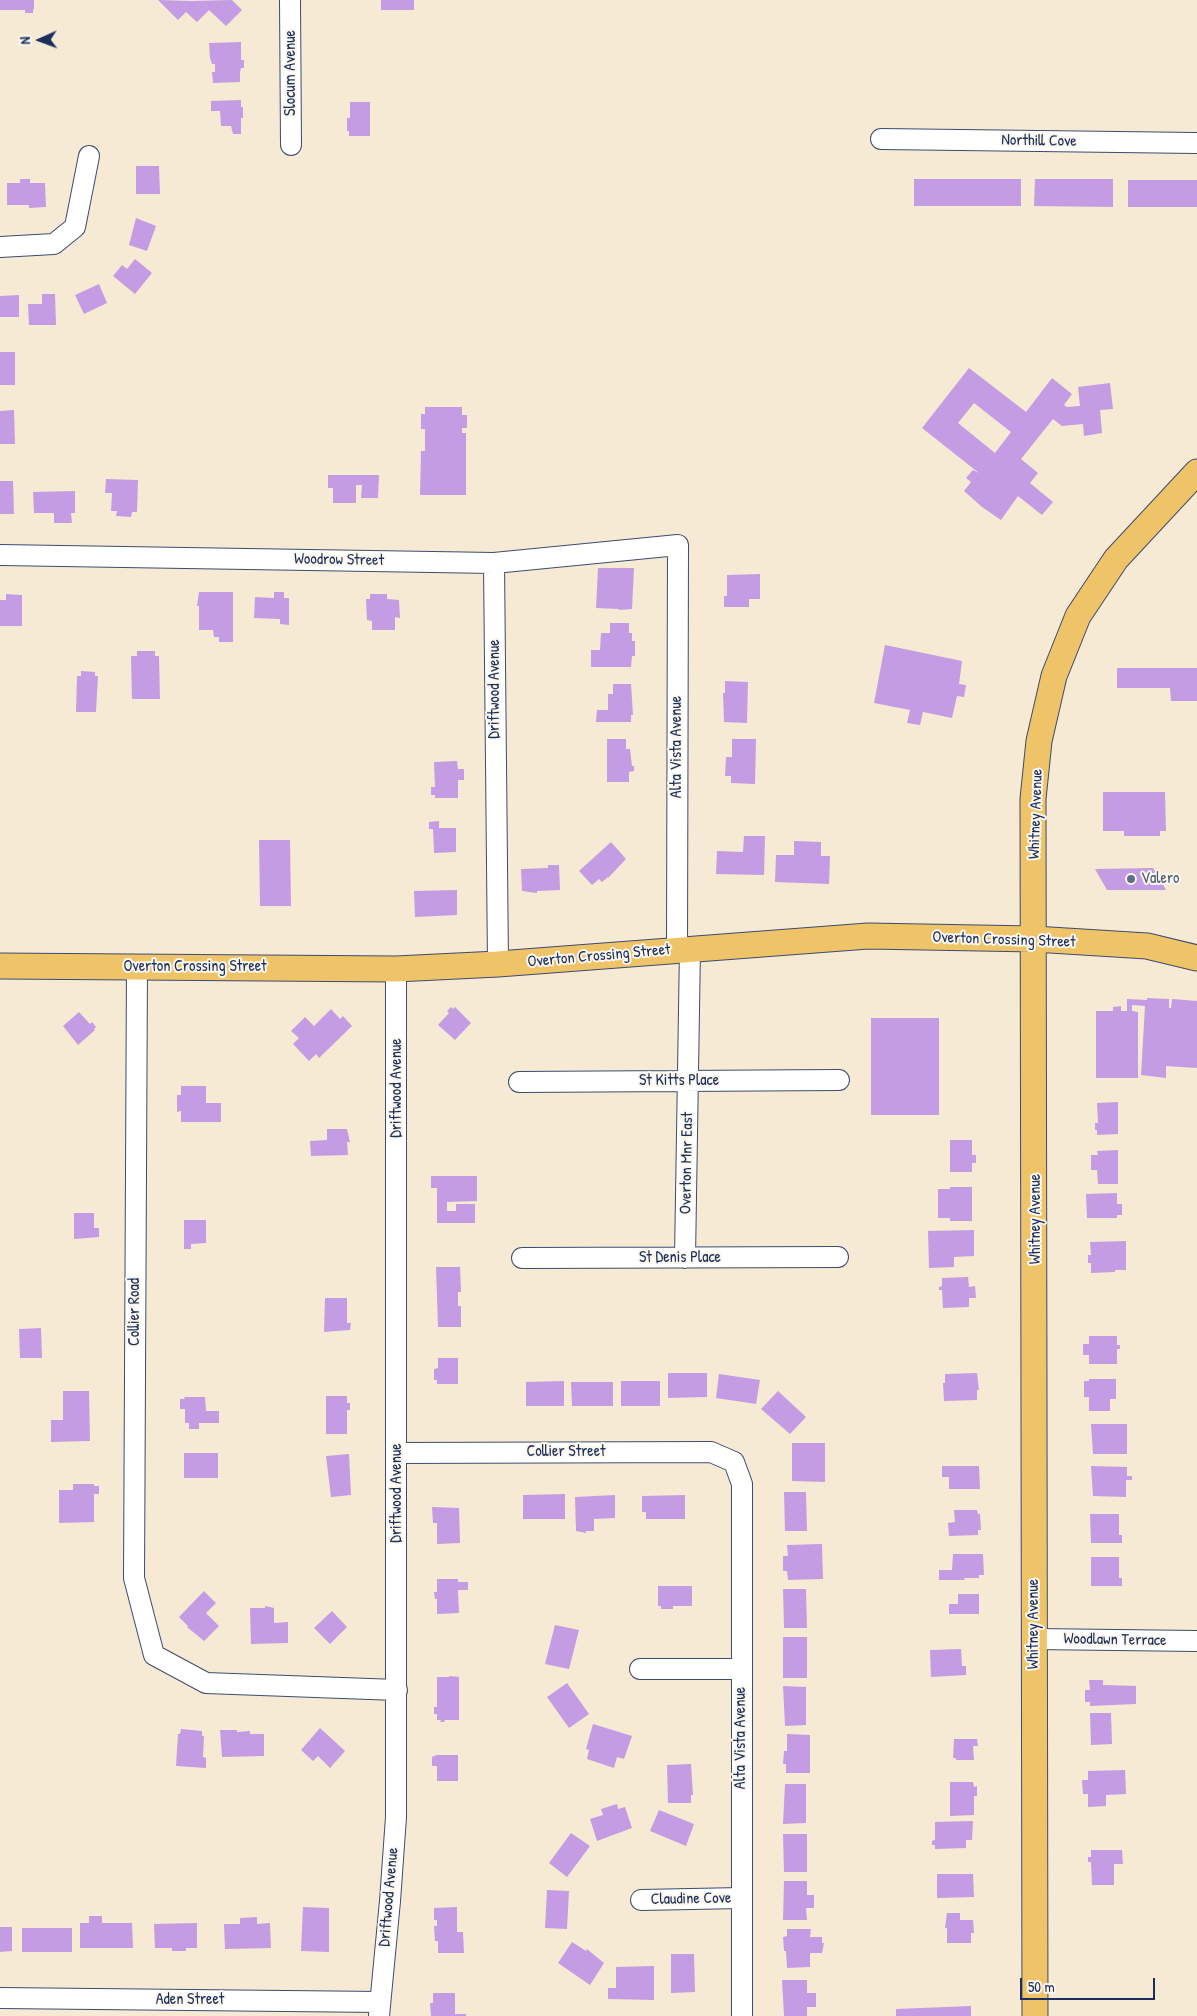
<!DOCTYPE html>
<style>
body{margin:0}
#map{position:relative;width:1197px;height:2016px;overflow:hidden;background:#f6ead4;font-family:"Patrick Hand",sans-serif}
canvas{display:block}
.north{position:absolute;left:15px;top:15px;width:50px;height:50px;-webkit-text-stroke:4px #fbf7ec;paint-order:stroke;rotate:268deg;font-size:14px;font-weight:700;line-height:20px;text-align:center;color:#1b2f5e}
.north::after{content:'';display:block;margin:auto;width:18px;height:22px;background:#1b2f5e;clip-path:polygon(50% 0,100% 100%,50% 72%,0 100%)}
.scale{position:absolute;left:1020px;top:1978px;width:135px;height:22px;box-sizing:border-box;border:2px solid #1b2f5e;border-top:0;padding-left:6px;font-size:15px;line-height:18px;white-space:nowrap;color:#1b2f5e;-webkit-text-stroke:4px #fbf7ec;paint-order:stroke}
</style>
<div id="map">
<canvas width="1197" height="2016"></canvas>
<div class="north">N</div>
<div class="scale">50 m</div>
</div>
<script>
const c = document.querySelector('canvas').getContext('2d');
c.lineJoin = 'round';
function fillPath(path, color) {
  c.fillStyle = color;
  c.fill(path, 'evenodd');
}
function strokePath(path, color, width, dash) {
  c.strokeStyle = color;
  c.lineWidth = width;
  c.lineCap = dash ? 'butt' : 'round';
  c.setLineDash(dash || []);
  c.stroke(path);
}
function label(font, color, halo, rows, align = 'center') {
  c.font = font + ' "Patrick Hand",sans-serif';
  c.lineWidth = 4;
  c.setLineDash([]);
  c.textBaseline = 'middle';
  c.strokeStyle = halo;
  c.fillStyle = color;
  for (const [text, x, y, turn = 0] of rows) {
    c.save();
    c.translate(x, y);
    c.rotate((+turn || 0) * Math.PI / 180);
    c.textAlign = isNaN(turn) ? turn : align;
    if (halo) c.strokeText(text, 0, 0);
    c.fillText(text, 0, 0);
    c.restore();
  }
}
const building = new Path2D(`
 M0 0H34V10L33 9V13H25V10H0Z
 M158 0 191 1 232 0 242 10 226 26 209 10 197 22 186 12 178 20Z
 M381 0H414V10H381Z
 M241 42V60H244V68H241L240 72V82L213 83 212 72H215V64H212L210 58 209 43Z
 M241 100V107H243V118H241V134H233L231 126H221L220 111H211V101Z
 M350 102H370V136H349V131H347V118H350Z
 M136 166H159L160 194H136Z
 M20 179H30V183H45L46 207 29 208V205H7V183H20Z
 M914 179H1021V206H914Z
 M1035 179H1113V207L1034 206Z
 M1128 180H1197V207H1128Z
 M136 218 156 226 147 251 129 245Z
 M135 259 152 273 135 294 113 276 122 265 127 269Z
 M99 284 107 303 84 314 75 295Z
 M42 294H55L56 325H29L28 304H42Z
 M19 295V317H0V296Z
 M0 352H15V385H0Z
 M969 368 1026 412 1052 378 1072 394 1064 405 1067 407 1080 406 1078 387 1110 383 1113 409 1100 410 1102 433 1084 436 1083 424 1062 426 1053 419 1021 459 1038 473 1030 483 1053 502 1042 515 1018 496 1001 520 982 507 964 491 971 482 966 478 973 470 979 473 922 428ZM974 403 1011 432 995 453 958 423Z
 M425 407H462V415H467V428H462V433H466V495H420L421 451H425V429H421V414H425Z
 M14 410 15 444H0V411Z
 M328 475H379L378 498H361L362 485H356V503H333V488H328Z
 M106 479 138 480 137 512H132L131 517 116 516 117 511H111L112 493H105Z
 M0 481H13L14 514H0Z
 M75 491V513H71L72 523H54V513H34L33 492Z
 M598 568H634L632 609 619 610V609L596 608Z
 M760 574V599H749V607H724V596H727V575Z
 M199 592H233V642H219V637H214L213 630H199V606H197Z
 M274 592H284V598H289V625L280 624V619L254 618 255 597 274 598Z
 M6 594 22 595V626H0V600H6Z
 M370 594H387V599L399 600 400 618 395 617V630H372V621L367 620 366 599H370Z
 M610 623H629V633H632V641H635V656H632L631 667H591V650H600L601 633H610Z
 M885 645 962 661 959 684 966 685 964 697 957 696 952 718 923 712 920 725 907 723 910 710 874 703Z
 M137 651H155V656H159L160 699H132L131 656H137Z
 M1117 668H1197V701H1171L1170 688H1117Z
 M81 671 95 672V676H98L96 712H76L77 676H81Z
 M725 681 748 682 747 723 724 722 723 693H725Z
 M613 684H631L633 715H631V722H596L597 710H608V694H613Z
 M607 739H626V749H630L632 766H634V771L629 772V782H607Z
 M732 739H756L755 784 731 783V776H725L726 757H732Z
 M457 761 458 769H464V780H458V798H435V795H431V787H435L434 762Z
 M1103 792H1165L1166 831H1160V836H1124V831H1103Z
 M439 821V828H456V852L434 853 433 829H429V822Z
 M744 836H765L764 875 716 874 717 851 743 852Z
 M259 840H290L291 906H260Z
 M794 841 821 842V856H830L829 884 775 882 776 855H794Z
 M611 842 626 859 608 878V877L602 882 599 879 592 885 579 871Z
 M548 865H559L560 890 537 891V893L522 891 521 869 548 868Z
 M1153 868 1166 890H1107L1095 869Z
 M457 890V915L415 917 414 891Z
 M1147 998 1169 999V1008H1171L1172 999 1197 1001V1068L1166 1066V1078L1141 1075 1145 1006 1132 1005V1011L1138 1012V1078H1096V1011H1113V1007L1121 1006V1011H1127V999L1147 1000Z
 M451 1007 453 1009 455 1007 471 1023 455 1040 438 1025 449 1013 447 1011Z
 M331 1009 340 1019 343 1016 352 1026 319 1058 316 1054 309 1061 293 1044 299 1038 291 1031 305 1017 314 1026Z
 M79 1012 90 1024 92 1022 96 1027 94 1029 95 1030 78 1045 63 1026Z
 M871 1018H939V1115H871Z
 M181 1086H206V1103H221V1122H181V1111L177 1112V1095H181Z
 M1118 1102V1134L1097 1135V1130H1095V1123H1098L1097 1103Z
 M327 1129H347L350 1142H347L348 1155 311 1156 310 1141 327 1140Z
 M950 1140H972V1155H976V1163H972V1172H950Z
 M1118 1150V1184H1098L1097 1170H1091V1155H1098L1097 1151Z
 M431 1176H477V1201L447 1202V1211H456V1204H475V1223H437V1188H431Z
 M950 1187H972V1221H950V1218H938V1189H950Z
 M1117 1193V1204H1122V1215H1117V1218H1087L1086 1194Z
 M74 1213H94V1228H99V1237L74 1239Z
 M184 1220H206V1243L191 1244V1249H184Z
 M974 1230V1256L954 1257V1267L929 1268 928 1231Z
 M1126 1241V1270H1115V1272L1091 1273V1263H1088V1255H1091L1090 1242Z
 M436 1267H460L461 1292H458V1306H461V1327H438Z
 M968 1277 969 1287 975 1286 976 1298H969V1307L943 1308 942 1290H939V1287L942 1286V1278Z
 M325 1298H347V1323H351L350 1330 324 1332Z
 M41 1328 42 1358H20L19 1329Z
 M1089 1336H1117V1345H1120V1349H1117V1364H1089V1355H1083V1344H1089Z
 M438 1358H458V1384H437V1380H434V1369L438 1368Z
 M668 1373H707V1397L668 1398Z
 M977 1373 979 1390H977V1400L944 1401 943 1383H945V1374Z
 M719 1374 760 1380 756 1404 716 1398Z
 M1089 1379H1116V1399H1110V1411H1089V1397H1084V1381H1089Z
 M564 1381V1406H526V1382Z
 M621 1381H660V1406H621Z
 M571 1382H613V1406H572Z
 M63 1391H89L90 1441 51 1442V1420H63Z
 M778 1391 806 1417 790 1434 761 1409Z
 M326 1396H347V1403H350V1410H347V1434H326Z
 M184 1397H205L206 1411H219V1423H199V1429H189V1423H185V1409H180V1399H185Z
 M1091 1424H1127V1454H1093Z
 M792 1443H825V1482L792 1481Z
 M184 1453H218V1478H184Z
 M349 1454 351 1495 331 1497 326 1456Z
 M942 1466H979L980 1489H949V1477H942Z
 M1091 1466 1127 1467V1476H1132V1480H1126V1497L1093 1496Z
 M73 1484H94V1486H99V1494H94V1522L59 1523V1490H73Z
 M784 1492H806L807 1531H785Z
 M565 1494V1519H523V1495Z
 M615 1495V1518L594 1519V1531H586V1533L576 1531 575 1497Z
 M685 1495V1519H646V1512H642V1496Z
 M432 1507 459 1508 460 1543 437 1544V1523H433Z
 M954 1510H977L978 1514H980L981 1530H978V1535L949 1536 948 1523 955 1522Z
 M1090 1514H1119V1535H1122V1543H1091Z
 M822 1544 823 1579 788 1580 787 1571H783V1556H788L787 1545Z
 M953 1554H983L984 1575H979V1578H964L965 1580H939V1570H952Z
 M1091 1557H1119V1578H1122V1586H1091Z
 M437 1579H458V1582H468V1590H458L459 1613 437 1614V1599H435L434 1592H437Z
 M658 1586H692V1606H673V1609H661V1606H658Z
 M783 1589H806L807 1628H784Z
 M204 1591 216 1603 206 1613 219 1626 204 1641 187 1627 188 1626 179 1617Z
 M958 1594H979V1614H949V1604H958Z
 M265 1606 274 1608V1623L288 1622V1643L251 1644 250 1608H265Z
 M332 1611 347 1627 330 1644 314 1628Z
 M555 1625 579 1630 569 1669 545 1664Z
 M783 1637H807V1678H783Z
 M961 1649 962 1666H966V1675L931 1677 930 1650Z
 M449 1676 459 1677V1720H445L444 1722H440L441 1720H437V1714H434V1707H437V1677H449Z
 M1089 1680H1103V1685L1136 1686V1704L1090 1706V1702H1085V1690H1090Z
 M567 1683 589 1714 569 1728 547 1697Z
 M783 1686 806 1687V1725L785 1726Z
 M1090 1713H1111L1112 1744 1091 1745Z
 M593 1724 632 1736 624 1759 617 1757 614 1768 587 1759 589 1750 586 1749Z
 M320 1728 345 1751 330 1768 318 1756 313 1761 301 1750Z
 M181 1729 202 1731V1736H204L203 1757 206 1758V1768L176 1766 178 1734H180Z
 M220 1730H237V1732L250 1731V1734H264V1756L222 1757Z
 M787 1734 810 1735V1773H786V1764H783L784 1751H787Z
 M954 1739H977L978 1746H973L974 1760H956V1758H953Z
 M437 1755H458V1781H437V1766H432V1757Z
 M691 1764 693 1795H691V1803H668L667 1765Z
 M1125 1770 1126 1794 1106 1795V1806L1088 1807V1794H1083L1082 1780H1088V1771Z
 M950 1782H973L974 1787 977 1786V1796H974V1815L950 1816Z
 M785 1784H806V1823L783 1824Z
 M617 1804 618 1809 625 1807 632 1828 597 1841 590 1819 603 1815 601 1809Z
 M659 1810 694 1824 686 1846 650 1831Z
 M973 1821 972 1840H966V1848L935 1849V1845H932V1841L935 1840V1822Z
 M571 1833 590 1846 567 1877 549 1863Z
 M783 1834H807V1872H784Z
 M1091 1850H1122L1123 1864H1114V1885H1092L1091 1862H1088V1857H1091Z
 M937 1874H973L974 1897 937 1898Z
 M784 1881H807V1895H814V1908H806L807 1920H783Z
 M547 1890 569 1891 567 1929 545 1928Z
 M303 1907 329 1908V1952L301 1951Z
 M457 1907V1932H463L464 1953H438V1941H435L434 1926H437V1920H434V1908Z
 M947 1913H960V1920H973L974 1933H971V1943H947V1928H945Z
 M89 1916H102V1923H132L133 1948H80V1923H89Z
 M257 1917V1924L270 1923 271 1948 225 1949 224 1924H240V1918Z
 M197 1923V1948H186V1951H172V1948H155L154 1924Z
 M0 1927H12V1951L0 1952Z
 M22 1928H72V1952H22Z
 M787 1929H811L810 1937H822V1943H824L822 1953H810V1967L787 1968 786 1951H784L783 1937 787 1936Z
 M572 1942 586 1951 587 1949 604 1963 590 1985 558 1963Z
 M671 1954H694L695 1992 671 1993Z
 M654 1966V2000L608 1999V1988H616V1967Z
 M782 1980H807V1993H816V2007H807V2016H784Z
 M433 1993H455V2014H466V2016H431L430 2003H433Z
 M971 2006V2016H896V2009Z`);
const minor = new Path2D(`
 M290 0 291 145
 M881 139 1197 143
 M0 247 54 244 75 227 89 156
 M0 555 494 563 678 545 677 949
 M494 563 498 964
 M137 967 134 1578 154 1655 206 1683 397 1690
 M519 1082 839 1080
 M522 1258 838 1257
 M685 1258 690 948
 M397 1453 711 1452 734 1462 742 1484V2016
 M1034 1639 1197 1641
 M640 1669H741
 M641 1900 741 1898
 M0 1998 380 2002
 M379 2016 390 1901 396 1817V969`);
const major = new Path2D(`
 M0 966 396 969 498 964 868 936 1034 939 1147 946 1197 958
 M1035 2016C1033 1610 1037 1204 1033 799L1039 741 1054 676 1078 616 1116 559 1197 472`);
const markers = [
 [1131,879,5,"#5c6f8a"]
];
const streetNames = [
 ["Slocum Avenue",291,73,-90],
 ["Northill Cove",1039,141,1],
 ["Woodrow Street",339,560,1],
 ["Driftwood Avenue",495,689,-90],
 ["Alta Vista Avenue",677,747,-90],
 ["Whitney Avenue",1036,814,-88],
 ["Overton Crossing Street",1004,940,2],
 ["Overton Crossing Street",599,956,-5],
 ["Overton Crossing Street",195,967],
 ["St Kitts Place",679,1081],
 ["Driftwood Avenue",397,1088,-90],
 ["Overton Mnr East",687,1163,-89],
 ["Whitney Avenue",1036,1219,-90],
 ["St Denis Place",680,1258],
 ["Collier Road",135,1312,-90],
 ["Collier Street",566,1452],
 ["Driftwood Avenue",397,1493,-90],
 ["Whitney Avenue",1034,1624,-90],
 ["Woodlawn Terrace",1115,1640,1],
 ["Alta Vista Avenue",741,1738,-90],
 ["Driftwood Avenue",389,1897,-85],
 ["Claudine Cove",691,1899,-1],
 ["Aden Street",190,2000]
];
const serviceNames = [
 ["Valero",1141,879]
];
fillPath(building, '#c49ce3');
strokePath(minor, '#3c4b70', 22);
strokePath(major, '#3c4b70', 27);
strokePath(minor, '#fff', 20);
strokePath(major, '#efc469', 25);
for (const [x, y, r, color] of markers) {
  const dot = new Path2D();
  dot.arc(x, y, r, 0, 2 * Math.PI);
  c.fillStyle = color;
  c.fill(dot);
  strokePath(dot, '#fbf7ec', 2);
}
label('16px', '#1b2f5e', '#fbf7ec', streetNames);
label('16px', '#4e5e75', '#fbf7ec', serviceNames, 'left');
</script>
